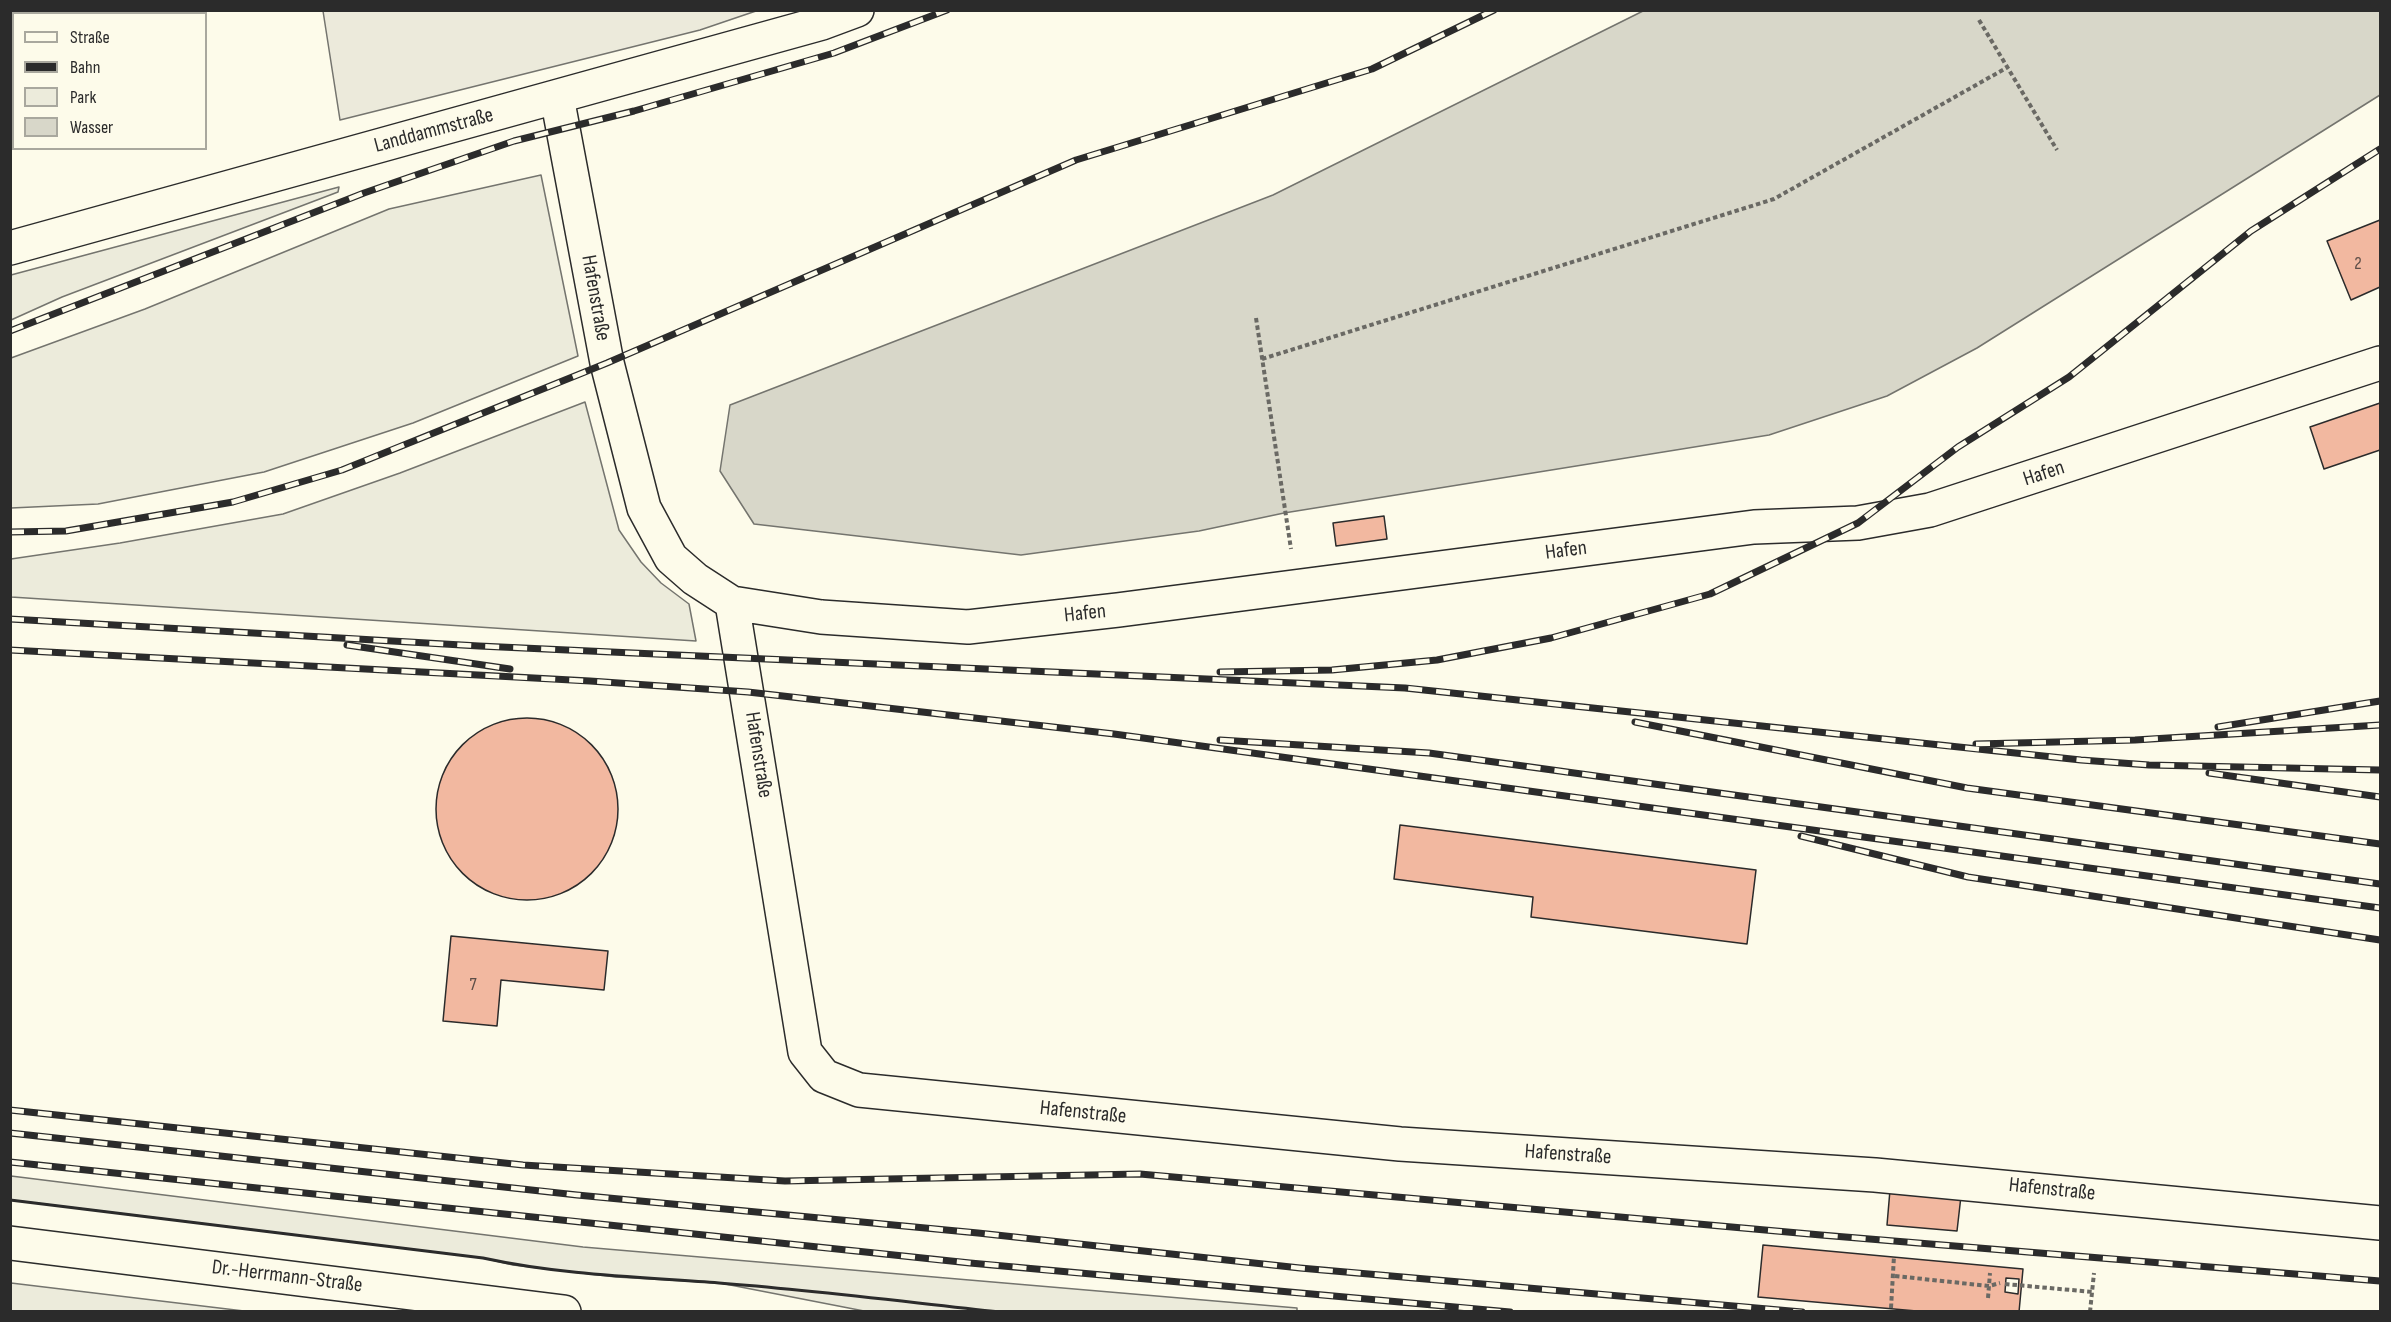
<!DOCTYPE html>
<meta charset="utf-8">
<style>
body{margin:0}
#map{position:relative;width:2391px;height:1322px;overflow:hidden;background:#fdfbea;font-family:"Sofia Sans Condensed",sans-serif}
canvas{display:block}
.frame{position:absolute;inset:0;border:12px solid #2b2b2b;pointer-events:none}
.legend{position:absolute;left:12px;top:12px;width:195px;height:138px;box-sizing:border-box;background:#fdfbea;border:2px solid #a9a89e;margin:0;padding:8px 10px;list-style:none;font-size:18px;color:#2b2b2b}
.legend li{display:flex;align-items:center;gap:12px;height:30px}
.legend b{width:30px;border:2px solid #a9a89e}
</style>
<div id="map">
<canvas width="2391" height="1322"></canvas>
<div class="frame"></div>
<ul class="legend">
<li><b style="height:8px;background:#fdfbea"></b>Straße</li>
<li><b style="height:8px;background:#2b2b2b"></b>Bahn</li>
<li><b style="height:16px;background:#ecebdb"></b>Park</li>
<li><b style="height:16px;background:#d8d7c9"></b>Wasser</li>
</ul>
</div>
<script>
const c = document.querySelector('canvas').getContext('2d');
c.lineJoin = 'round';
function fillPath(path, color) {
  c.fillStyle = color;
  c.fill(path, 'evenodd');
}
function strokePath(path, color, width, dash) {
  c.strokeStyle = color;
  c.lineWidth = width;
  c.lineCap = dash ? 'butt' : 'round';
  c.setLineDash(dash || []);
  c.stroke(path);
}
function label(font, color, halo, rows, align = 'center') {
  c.font = font + ' "Sofia Sans Condensed",sans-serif';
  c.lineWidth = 4.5;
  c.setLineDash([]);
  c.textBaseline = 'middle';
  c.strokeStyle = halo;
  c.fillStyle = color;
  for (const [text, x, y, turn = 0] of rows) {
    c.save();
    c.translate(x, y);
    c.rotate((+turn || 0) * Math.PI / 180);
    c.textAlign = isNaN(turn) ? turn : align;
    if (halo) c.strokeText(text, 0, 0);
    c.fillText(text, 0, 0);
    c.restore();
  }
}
const green = new Path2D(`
 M541 175 578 356 413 423 264 472 98 504 11 508V358L145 309 389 209Z
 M339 187 338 192 62 297 11 320V275Z
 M585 402 619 530 641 562 661 583 689 604 696 641 11 597V559L120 543 283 514 400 473Z
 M11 1176 583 1247 1297 1308V1312L864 1311 720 1283 616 1277 513 1265 483 1258 11 1200Z
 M11 1283 244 1311H11Z`);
const parking = new Path2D(`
 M323 11V10L756 11 700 30 340 120Z`);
const water = new Path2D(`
 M1643 11H2380V95L1977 348 1887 396 1769 435 1284 513 1199 531 1021 555 754 524 720 471 730 405 1273 195Z`);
const building = new Path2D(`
 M2380 220V287L2351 300 2327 241Z
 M2380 403V450L2324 469 2310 427Z
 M1384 516 1387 539 1336 546 1333 523Z
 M436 809a91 91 0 1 1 182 0a91 91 0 1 1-182 0Z
 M1400 825 1756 870 1747 944 1531 917 1533 897 1394 879Z
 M451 936 608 951 604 990 501 980 497 1026 443 1021Z
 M1890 1190 1961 1196 1957 1231 1887 1225Z
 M1763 1245 2023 1269 2019 1312H1928L1758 1297Z
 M2006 1278 2019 1279 2018 1294 2005 1292Z`);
const path = new Path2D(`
 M1979 20 2057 150
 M1256 318 1291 549
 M1262 359 1774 199 2008 67
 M1895 1276 1989 1286 2000 1283
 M2005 1284 2093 1292
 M1988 1298 1990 1273
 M1891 1308 1894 1256
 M2090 1312 2094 1273`);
const minor = new Path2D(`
 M557 97 607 363 644 508 671 558 695 579 732 603 821 617 968 627 1118 610 1754 527 1858 523 1930 510 2380 363
 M10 248 822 23 857 10
 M732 603 805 1052 824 1076 859 1090 1400 1144 1875 1175 2380 1223
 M10 1243 564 1312`);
const rail = new Path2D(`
 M10 331 364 193 514 141 634 111 834 53 947 10
 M10 532 66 531 233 502 342 470 607 363 1076 160 1372 69 1494 10
 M10 619 479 646 1405 688 2081 760 2149 765 2380 770
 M347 645 510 669
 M10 650 590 681 748 692 1114 734 2380 908
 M1220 672 1332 670 1437 660 1551 638 1710 594 1858 523 1958 447 2069 377 2251 231 2380 149
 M1635 722 1967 788 2380 844
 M2218 727 2380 701
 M1220 740 1429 753 2380 884
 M1976 744 2135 740 2380 725
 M2209 773 2380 797
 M1801 836 1968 877 2380 940
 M10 1110 523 1165 785 1181 1140 1174 1821 1235 2380 1281
 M10 1133 577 1195 978 1233 1300 1268 1802 1312
 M10 1162 970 1263 1510 1312`);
const wall = new Path2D(`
 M10 1200 483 1258C561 1275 640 1277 719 1283 812 1290 906 1302 1000 1312`);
const numberNames = [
 ["2",2358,264],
 ["7",473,985]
];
const streetNames = [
 ["Landdammstraße",434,131,-15],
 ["Hafenstraße",595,298,80],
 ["Hafen",2044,474,-18],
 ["Hafen",1566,551,-7],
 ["Hafen",1085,614,-6],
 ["Hafenstraße",758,755,81],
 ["Hafenstraße",1083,1113,6],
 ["Hafenstraße",1568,1155,4],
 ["Hafenstraße",2052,1190,6],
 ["Dr.-Herrmann-Straße",287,1277,7]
];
fillPath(green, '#ecebdb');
strokePath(green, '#74746e', 1.5);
fillPath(parking, '#eceadb');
strokePath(parking, '#74746e', 1.5);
fillPath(water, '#d8d7c9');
strokePath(water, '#74746e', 1.5);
fillPath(building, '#f2b8a0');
strokePath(building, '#2b2b2b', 1.5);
strokePath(minor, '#2b2b2b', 36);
strokePath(path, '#6a6964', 4, [4.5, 3]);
strokePath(minor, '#fdfbea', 33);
strokePath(rail, '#2b2b2b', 7);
strokePath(rail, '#fdfbea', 4.5, [14]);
strokePath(wall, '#2b2b2b', 3);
label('18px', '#5d4e48', null, numberNames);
label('21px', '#2b2b2b', '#fdfbea', streetNames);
</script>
